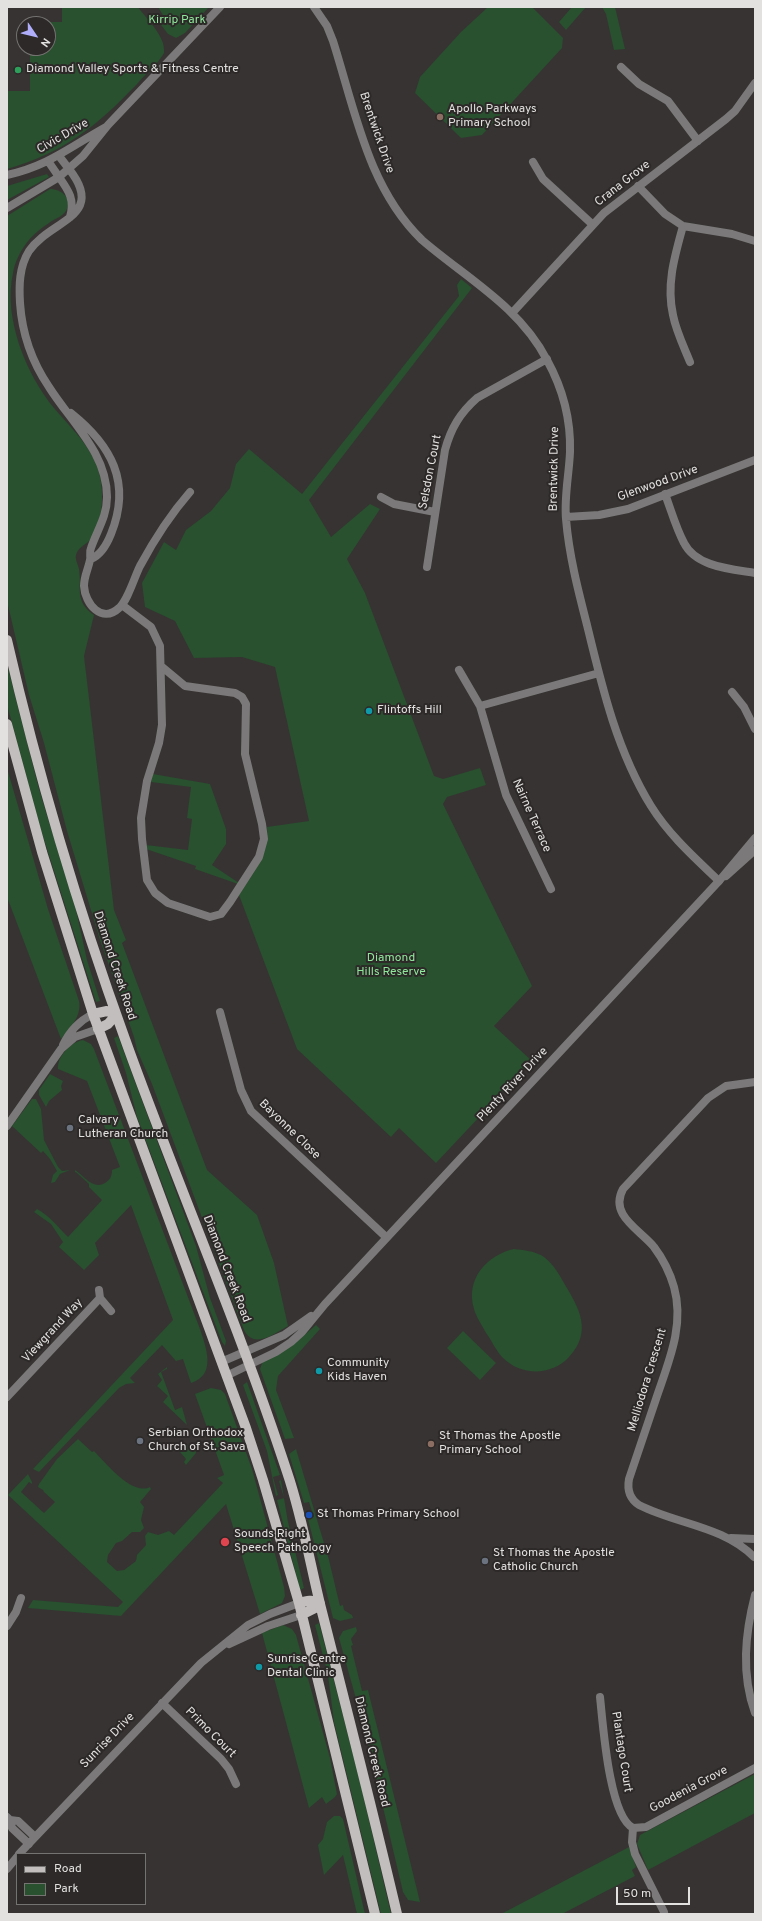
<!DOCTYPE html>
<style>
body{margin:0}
#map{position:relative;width:762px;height:1921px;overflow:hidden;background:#363332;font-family:Overpass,sans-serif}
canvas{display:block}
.frame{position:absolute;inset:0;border:8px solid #e3e0e0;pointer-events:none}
.legend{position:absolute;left:16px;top:1853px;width:130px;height:52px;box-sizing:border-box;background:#2c2928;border:1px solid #757272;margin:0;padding:5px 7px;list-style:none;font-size:12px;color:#e3e0e0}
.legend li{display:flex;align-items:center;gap:8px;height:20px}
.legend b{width:20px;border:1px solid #757272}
.north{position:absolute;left:16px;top:16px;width:40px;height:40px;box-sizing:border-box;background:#2c2928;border:1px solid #757272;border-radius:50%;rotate:125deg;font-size:11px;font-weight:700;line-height:16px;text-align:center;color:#e3e0e0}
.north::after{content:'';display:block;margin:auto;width:14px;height:18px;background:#b0adfa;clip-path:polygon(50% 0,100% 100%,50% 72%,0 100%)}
.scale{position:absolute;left:616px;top:1887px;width:74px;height:18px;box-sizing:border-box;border:2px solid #e3e0e0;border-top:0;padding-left:5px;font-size:12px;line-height:14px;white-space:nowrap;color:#e3e0e0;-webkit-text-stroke:3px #2c2928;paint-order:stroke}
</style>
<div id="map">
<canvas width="762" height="1921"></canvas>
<div class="frame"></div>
<ul class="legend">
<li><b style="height:5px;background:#c2bebd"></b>Road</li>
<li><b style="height:11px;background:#29502f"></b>Park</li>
</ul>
<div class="north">N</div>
<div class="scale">50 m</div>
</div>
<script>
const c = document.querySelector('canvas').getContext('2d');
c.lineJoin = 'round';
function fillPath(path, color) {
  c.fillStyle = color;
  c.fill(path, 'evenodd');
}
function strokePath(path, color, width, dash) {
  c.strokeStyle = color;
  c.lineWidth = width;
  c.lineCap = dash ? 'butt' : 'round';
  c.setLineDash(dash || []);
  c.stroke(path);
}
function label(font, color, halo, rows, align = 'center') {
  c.font = font + ' Overpass,sans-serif';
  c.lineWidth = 4;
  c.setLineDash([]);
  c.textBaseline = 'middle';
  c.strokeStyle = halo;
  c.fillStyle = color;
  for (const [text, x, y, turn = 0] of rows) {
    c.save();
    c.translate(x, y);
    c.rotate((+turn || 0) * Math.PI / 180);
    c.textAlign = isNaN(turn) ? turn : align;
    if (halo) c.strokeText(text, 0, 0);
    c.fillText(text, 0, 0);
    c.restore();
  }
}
const green = new Path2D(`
 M62 7H138C147 20 166 36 164 53 158 64 146 73 138 83 97 126 65 152 7 169V91H30V48H48V24H30V22H62Z
 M158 7H209L185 33 176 38 168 34 158 21 164 17Z
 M488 7H532L563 38 562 48 482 135 461 138 415 93 420 77 461 32Z
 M572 7H586L566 30 559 22Z
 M602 7H615L625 49 614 50 606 14Z
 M47 174 49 177 7 200V186Z
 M50 189C62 189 73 199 66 211 62 217 54 219 49 223 31 234 17 252 13 273 3 318 26 374 54 408 70 427 88 443 97 466 105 488 104 520 91 539 86 545 78 547 76 555 75 560 78 564 79 569 82 589 74 601 94 615L84 656 114 910 126 940 122 943 207 1170 257 1215 274 1263 288 1326C275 1333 254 1350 244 1330L152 1084 137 1050 134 1037 100 940 67 831 44 743 29 695 7 601V216Z
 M461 279 472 288 309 500 331 537 370 504 380 509 347 559 365 593 434 776 443 779 480 768 486 785 447 797 443 804 532 986 494 1026 532 1061 436 1163 399 1128 391 1137 297 1049 239 895C253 873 269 855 267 827L309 821 275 667 242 657 194 658 175 621 145 607 142 583 164 542 176 550 186 530 211 511 230 488 236 464 249 449 302 494 459 296 457 285Z
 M7 664 39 789 76 910 87 960 100 1001 96 1002 41 830 12 723 7 705Z
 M7 768 48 909 79 1001C82 1016 70 1028 61 1039L7 897Z
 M153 774 210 784 226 829V844L212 865 239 883 238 884 195 869 196 866 146 849V845L188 850 192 819 187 818 191 787 151 782Z
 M118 1036 196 1246 210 1298 226 1341 225 1346 222 1342 217 1329 137 1117 126 1073 114 1038Z
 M83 1040 91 1044 94 1049 200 1329C206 1347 217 1375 191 1383L183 1359 176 1361 162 1345 130 1378 135 1383 126 1384 119 1388 39 1472 33 1469 173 1320 131 1205 95 1243 99 1255 84 1270 59 1247 63 1242 51 1224 34 1212 37 1209C50 1216 58 1227 68 1237L102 1200 89 1187V1184L77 1173 75 1172V1170C84 1176 93 1190 105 1183 110 1180 112 1176 112 1170L120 1167 87 1081 58 1069C57 1056 71 1042 83 1040Z
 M50 1074 63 1081 61 1086 62 1090 49 1101 46 1107 39 1095V1090Z
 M32 1099H36L41 1109 44 1140 58 1167 62 1171 70 1170 60 1174 55 1182 51 1183 53 1175 57 1171 50 1159 43 1151 41 1153 12 1126Z
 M514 1249C524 1250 532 1251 541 1255 552 1262 558 1272 564 1283 579 1308 593 1331 569 1357 552 1376 521 1376 503 1358 496 1351 492 1341 486 1333 482 1325 476 1317 474 1309 465 1279 487 1255 514 1249Z
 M316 1325 320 1329 278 1376 276 1390 294 1438 285 1439 260 1369 263 1361 294 1344Z
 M463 1331 496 1363 480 1380 447 1348Z
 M167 1367V1369L161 1372 175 1410 182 1407 187 1425 163 1402 168 1396 157 1386 162 1380 158 1374Z
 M247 1382 280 1475 273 1477 278 1495 276 1496 267 1451 243 1385Z
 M211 1388 221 1390 225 1394 252 1469 284 1587 285 1596 282 1603 260 1614 226 1504 121 1616 28 1608 33 1600 118 1607 123 1602 8 1495 28 1474 32 1482V1484L29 1482 21 1492 44 1513 55 1502 44 1492 43 1490 38 1487 39 1484 57 1459 78 1439 92 1452 94 1451C106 1463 132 1496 150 1487L151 1489 140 1502 144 1507 141 1520 144 1528 140 1532H132L122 1541 116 1543 108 1555 107 1562 117 1571 124 1570 136 1561 137 1555 146 1545 145 1536 148 1532 158 1535 169 1531 174 1535 223 1483 217 1478 224 1475 195 1394Z
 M190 1443 195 1446 196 1453 186 1465 184 1462 186 1459 180 1452Z
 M296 1449 329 1560 340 1606 343 1605 344 1610 352 1615 353 1618 340 1621 333 1618 308 1519 314 1517 309 1502 304 1503 289 1454Z
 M281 1480 288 1522 304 1588 300 1590 277 1500 284 1498 279 1481Z
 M319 1623 359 1777 391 1914H381L334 1722 328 1675 315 1625Z
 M283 1625 292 1629 296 1635 330 1758 337 1794 335 1797 326 1804 322 1797 309 1808 262 1633Z
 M356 1627 357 1631 351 1639 353 1645 351 1646 362 1691 368 1690 420 1902 408 1900 403 1892 365 1731 339 1638 343 1631Z
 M755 1774V1813L648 1870 637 1844 640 1835Z
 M334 1816H340L343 1819 365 1914H357L343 1855 324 1875 318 1845 323 1839 327 1822Z
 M629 1847 636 1867 632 1870 635 1876 562 1914H501Z`);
const minor = new Path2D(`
 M314 7 327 26 333 41C355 110 368 188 422 240 466 278 519 306 547 360 563 389 571 419 570 452 569 475 564 497 566 519 569 555 578 590 587 625 602 687 617 751 651 806 669 835 695 858 719 881
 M621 67 639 84 668 101 698 141
 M533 162 543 179 592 224
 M69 169C107 217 50 220 29 251 19 267 19 286 20 303 22 333 32 362 49 387 71 422 107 453 107 497 107 517 97 530 91 548 89 552 91 556 90 560 88 570 84 576 84 586 85 604 102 624 119 608 128 600 134 578 140 566 154 540 170 515 190 492
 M59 177C69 191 75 200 70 217
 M638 186 665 214 683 226 732 234 755 241
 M683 226C675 255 666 284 673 315 676 331 684 347 690 362
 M513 312 604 213 726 119 735 111 755 83
 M71 413C111 445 132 482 111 534 107 544 101 555 91 559
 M665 494C671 510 676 528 684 543 696 567 731 569 755 573
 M381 497 394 504 435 512
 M566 517 599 515 628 509 755 460
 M427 567 445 450C451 428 460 413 477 398L547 359
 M122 605 151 627 160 646 162 725 159 743 147 781 141 818 142 839 147 880 155 893 168 903 210 917 221 914 230 902 259 857 264 839 262 824 245 754 246 704 242 697 235 693 185 686 161 666
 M459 670 480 706 506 795 551 889
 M732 692 744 707 755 729
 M480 706 599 673
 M220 1012 241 1090 251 1111 386 1237
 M63 1045C70 1030 79 1021 93 1014
 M7 1126 61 1049 75 1037 98 1029
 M99 1290 100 1298 111 1311
 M7 1397 100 1298
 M731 1538 755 1539
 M754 1557C723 1526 676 1524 639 1505 630 1499 627 1490 629 1479 638 1452 647 1426 656 1399 668 1363 685 1326 674 1287 670 1273 663 1259 654 1247 639 1229 609 1215 623 1189L708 1098 726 1086 755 1082
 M755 1595C745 1634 741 1674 755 1713
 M7 1626 16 1612 21 1598
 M229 1644 268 1626 301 1615
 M600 1697C603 1724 609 1816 633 1828L646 1827 755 1768
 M162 1703 221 1759 229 1769 236 1784
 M7 1817 10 1820 18 1821 35 1837
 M10 1820 12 1828 29 1844
 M633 1828 632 1842 635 1854 664 1912
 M19 1854 201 1663 248 1625 270 1614 299 1603
 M7 1869 17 1857`);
const tertiary = new Path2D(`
 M59 156 69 169
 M48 161 59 177
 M7 175C48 166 70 147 106 127
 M7 208 59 177 83 156 108 125 220 7
 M726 876 755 850
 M221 1362 284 1335 311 1316
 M226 1376 276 1352 291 1342 302 1332 325 1304 719 881 755 838`);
const primary = new Path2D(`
 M7 640C38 775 78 909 125 1039 177 1184 239 1325 287 1472 302 1516 310 1563 321 1608 347 1710 373 1812 397 1914
 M7 724 42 852 93 1014 246 1428 263 1480 299 1603 375 1914
 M93 1014 107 1011 116 1015 108 1024 98 1029
 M299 1603C306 1601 313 1599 320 1603
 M301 1615 317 1607 320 1603`);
const markers = [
 [18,70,4,"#2e9e5b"],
 [440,117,4,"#8d6e63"],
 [369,711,4,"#0f9aa8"],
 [70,1128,4,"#6b7280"],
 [319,1371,4,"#0f9aa8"],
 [140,1441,4,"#6b7280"],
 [431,1444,4,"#8d6e63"],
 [309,1515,4,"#1a4fb4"],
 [225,1542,5,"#e0444e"],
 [485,1561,4,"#6b7280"],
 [259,1667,4,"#0f9aa8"]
];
const parkNames = [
 ["Kirrip Park",177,21],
 ["Diamond",391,959],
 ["Hills Reserve",391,973]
];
const poiNames = [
 ["Diamond Valley Sports & Fitness Centre",26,70],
 ["Apollo Parkways",448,110],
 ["Primary School",448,124],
 ["Flintoffs Hill",377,711],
 ["Calvary",78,1121],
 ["Lutheran Church",78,1135],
 ["Community",327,1364],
 ["Kids Haven",327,1378],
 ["Serbian Orthodox",148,1434],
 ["Church of St. Sava",148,1448],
 ["St Thomas the Apostle",439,1437],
 ["Primary School",439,1451],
 ["St Thomas Primary School",317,1515],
 ["Sounds Right",234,1535],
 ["Speech Pathology",234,1549],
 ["St Thomas the Apostle",493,1554],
 ["Catholic Church",493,1568],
 ["Sunrise Centre",267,1660],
 ["Dental Clinic",267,1674]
];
const streetNames = [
 ["Brentwick Drive",376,133,71],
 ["Civic Drive",63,137,-30],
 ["Crana Grove",623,184,-38],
 ["Brentwick Drive",555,469,-89],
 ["Selsdon Court",431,472,-79],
 ["Glenwood Drive",658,484,-20],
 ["Nairne Terrace",531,816,66],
 ["Diamond Creek Road",114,966,72],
 ["Plenty River Drive",513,1085,-47],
 ["Bayonne Close",289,1130,44],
 ["Diamond Creek Road",226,1269,69],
 ["Viewgrand Way",53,1331,-47],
 ["Melliodora Crescent",648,1380,-73],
 ["Primo Court",210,1733,45],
 ["Sunrise Drive",108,1741,-46],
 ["Diamond Creek Road",371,1752,76],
 ["Plantago Court",621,1752,81],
 ["Goodenia Grove",689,1790,-28]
];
fillPath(green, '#29502f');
strokePath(minor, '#7b7979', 8);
strokePath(tertiary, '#7b7979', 8);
strokePath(primary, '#c2bebd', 10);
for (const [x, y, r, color] of markers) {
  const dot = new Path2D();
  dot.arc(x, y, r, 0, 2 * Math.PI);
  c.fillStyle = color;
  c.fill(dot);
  strokePath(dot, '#2c2928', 1.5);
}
label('12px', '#8fe99b', '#2c2928', parkNames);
label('12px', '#e3e0e0', '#2c2928', poiNames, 'left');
label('12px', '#e3e0e0', '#2c2928', streetNames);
</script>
